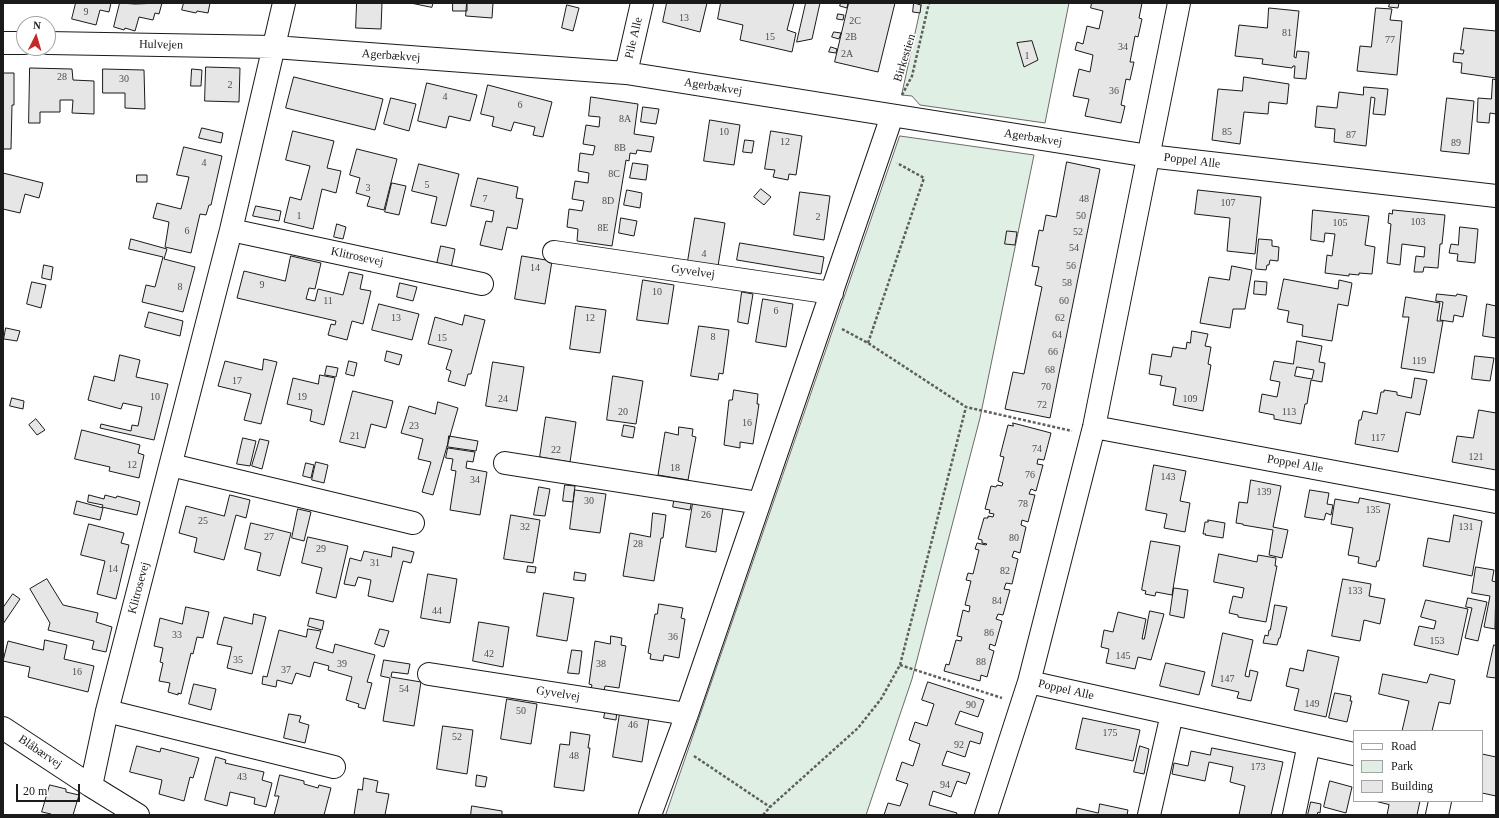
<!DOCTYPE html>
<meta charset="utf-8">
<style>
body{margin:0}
#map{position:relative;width:1499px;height:818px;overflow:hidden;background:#fff;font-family:"Times New Roman",serif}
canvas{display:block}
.frame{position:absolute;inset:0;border:4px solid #1a1a1a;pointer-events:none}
.legend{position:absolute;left:1353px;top:730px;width:130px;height:72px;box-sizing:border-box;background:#fff;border:1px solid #a3a3a3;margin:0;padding:5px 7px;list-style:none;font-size:12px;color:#1a1a1a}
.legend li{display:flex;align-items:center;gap:8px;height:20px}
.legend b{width:20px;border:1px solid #a3a3a3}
.north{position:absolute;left:16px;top:16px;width:40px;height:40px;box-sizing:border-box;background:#fff;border:1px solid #a3a3a3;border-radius:50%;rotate:5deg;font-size:11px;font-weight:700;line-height:16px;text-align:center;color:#1a1a1a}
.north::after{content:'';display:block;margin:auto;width:14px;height:18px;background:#c62828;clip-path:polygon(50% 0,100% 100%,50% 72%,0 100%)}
.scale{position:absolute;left:16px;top:784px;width:64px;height:18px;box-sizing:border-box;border:2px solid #1a1a1a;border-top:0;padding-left:5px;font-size:12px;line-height:14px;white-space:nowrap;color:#1a1a1a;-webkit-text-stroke:3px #fff;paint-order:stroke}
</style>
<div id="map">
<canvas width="1499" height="818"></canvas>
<div class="frame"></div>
<ul class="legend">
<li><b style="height:5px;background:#fff"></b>Road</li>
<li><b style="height:11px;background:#e0efe3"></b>Park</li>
<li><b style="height:11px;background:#e6e6e6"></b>Building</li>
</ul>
<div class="north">N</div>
<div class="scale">20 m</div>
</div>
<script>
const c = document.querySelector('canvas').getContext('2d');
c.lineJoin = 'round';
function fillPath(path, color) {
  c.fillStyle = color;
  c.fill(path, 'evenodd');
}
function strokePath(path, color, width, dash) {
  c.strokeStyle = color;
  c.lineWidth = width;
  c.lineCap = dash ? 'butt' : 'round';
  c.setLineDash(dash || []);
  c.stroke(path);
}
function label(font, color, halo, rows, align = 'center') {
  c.font = font + ' "Times New Roman",serif';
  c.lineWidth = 3;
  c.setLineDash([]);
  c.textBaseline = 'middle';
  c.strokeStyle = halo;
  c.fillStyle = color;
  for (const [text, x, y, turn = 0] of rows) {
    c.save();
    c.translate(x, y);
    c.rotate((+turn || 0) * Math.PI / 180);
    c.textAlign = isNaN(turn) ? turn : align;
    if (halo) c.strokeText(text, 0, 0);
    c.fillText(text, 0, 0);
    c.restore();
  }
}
const green = new Path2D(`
 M922 3H1069L1045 123 920 105 912 96 902 95Z
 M900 136 1034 155 980 418 912 679 866 815H666Z`);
const building = new Path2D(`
 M76 3H111L109 12 100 10 96 25 72 19Z
 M120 3 135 4 162 3 159 14 155 13 153 20 139 17 135 31 125 28 124 30 114 27Z
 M184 3H210L208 13 197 11 196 13 182 10Z
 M357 3H382L381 29 356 28Z
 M411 3H433L432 7Z
 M453 3H467V11H453Z
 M467 3H493L492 18 466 16Z
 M667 3H707L700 32 663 22Z
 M721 3H794L787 30 796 33 792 52 740 40 743 25 718 19Z
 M806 3H820L812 39 797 42Z
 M841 3H848L847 8 840 6Z
 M849 3H895L878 72 835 62Z
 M914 3 921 5 920 13 913 12Z
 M1092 3H1142L1139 18 1142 19 1138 37 1135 36 1130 62H1134L1130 80 1126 79 1121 105 1125 106 1121 123 1085 116 1089 99 1073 96 1079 69 1090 72 1093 55 1075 50 1077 42 1083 44 1087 26 1099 29 1103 11 1091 8Z
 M1390 3H1399L1398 8 1389 7Z
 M567 5 579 8 573 31 562 28Z
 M1269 8 1299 11 1294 57 1296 58 1297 51 1309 52 1306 79 1294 78 1295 66H1293L1292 68 1262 64 1263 59 1235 56 1239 25 1267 28Z
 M1376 8 1392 9 1390 20 1402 21 1397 75 1357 71 1360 46 1371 47Z
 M838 14 844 15 843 20 837 19Z
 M1464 28 1496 31V78L1461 73 1462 63 1453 62 1454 53 1463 54 1464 50H1461Z
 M834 32 841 33 839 39 832 37Z
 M1032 41 1038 60 1024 67 1017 43Z
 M831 47 837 49 836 53 829 52Z
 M206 67 240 68 239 102 205 101Z
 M30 68 72 69 73 80 94 81V114L72 113 73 100H60V112H40V123H29Z
 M103 69 144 70 145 109 125 108V93H103Z
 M192 69 202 70 201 86H191Z
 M3 73H14V105H12L11 149H3Z
 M294 77 383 99 375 130 286 108Z
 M1244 77 1289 84 1287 104 1269 102 1268 114 1244 112 1240 144 1212 140 1218 89 1242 91Z
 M1493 79 1496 80V114L1490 113 1489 123 1477 122 1478 98 1491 99Z
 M427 83 477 95 470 121 449 116 446 128 418 121Z
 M488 85 552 102 543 137 533 135 535 127 514 122 511 131 492 126 494 117 481 114Z
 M1364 87 1388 89 1385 115 1373 114 1375 98 1371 97 1366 146 1334 142 1335 129 1315 127 1317 106 1337 108 1339 92 1363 95Z
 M591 97 638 104 634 134 654 137 651 152 637 150 636 154 630 153 629 161 626 160 612 246 577 241 578 229 567 227 569 209 582 211 584 201 572 199 575 181 588 183 589 173 578 171 580 153 593 155 595 146 583 144 586 125 599 127 600 117 589 116Z
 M391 98 416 104 409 131 384 124Z
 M1447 98 1474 101 1469 154 1441 151Z
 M643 107 659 109 656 124 641 122Z
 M710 120 740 125 734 165 704 161Z
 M202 128 223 133 221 143 199 138Z
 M293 131 334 141 327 168 341 171 336 193 322 189 313 229 284 222 290 197 301 200 310 166 286 160Z
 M771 131 802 136 796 175 789 174 788 180 773 177 775 170 765 169Z
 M745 140 754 141 752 153 743 152Z
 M184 147 222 156 211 205H209L206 215 200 214 191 253 165 247 169 222 153 218 157 203 181 209 189 177 177 175Z
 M357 149 397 159 384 210 367 206 370 197 356 193 360 178 350 175Z
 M1067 162 1100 169 1050 418 1005 409 1013 372 1024 374 1042 287 1035 285 1039 267 1032 266 1039 230 1043 231 1046 215 1056 217Z
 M633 163 648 165 646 180 630 178Z
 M419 164 459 174 446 226 431 223 437 197 412 191Z
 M3 173 43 183 39 198 25 194 20 213 3 209Z
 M137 175H147V182H137Z
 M478 178 518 187 516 198 523 199 517 229 507 227 502 250 480 245 486 221 492 222 494 211 471 206Z
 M392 183 406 186 399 215 385 212Z
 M761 189 771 197 764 205 754 197Z
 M627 190 642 193 640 208 624 205Z
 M1198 190 1261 197 1255 254 1227 251 1230 218 1195 214Z
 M800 192 830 196 824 240 794 235Z
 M256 206 281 211 279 221 253 216Z
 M1313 210 1369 216 1365 245 1375 247 1372 274 1359 273V275L1349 274V276L1325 273 1327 255 1332 256 1335 234 1325 233 1324 242 1311 240Z
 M1393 210 1445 215 1442 244H1440L1438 268 1424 267 1423 272H1414L1416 256 1424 257 1425 247 1402 244 1400 265 1387 263 1391 224 1388 223 1389 213 1392 214Z
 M621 218 637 221 634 236 619 233Z
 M695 218 725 223 718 266 688 261Z
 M337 224 346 227 343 239 334 237Z
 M1460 227 1478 229 1475 263 1457 261 1458 254 1449 253 1451 244 1458 245Z
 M1007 231 1017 232 1015 245 1005 244Z
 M131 239 167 249 164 259 195 267 183 312 142 302 146 285 155 287 163 257 129 249Z
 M1259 239 1272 240V246L1279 247 1278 261 1270 260 1269 265H1267L1266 270 1256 269Z
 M740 243 824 257 821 274 737 260Z
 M441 246 455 249 451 268 437 264Z
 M291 256 321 263 315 289 309 288 306 299 315 301 318 289 343 295 349 272 363 275 360 289 371 291 363 324 352 321 347 340 328 335 331 324 335 325 336 321 237 298 244 271 285 281Z
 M522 256 552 261 545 304 515 299Z
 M44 265 53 267 51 280 42 278Z
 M1232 266 1252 270 1245 309H1233L1230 328 1200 323 1209 277 1229 280Z
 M1284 279 1338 289 1339 280 1352 283 1348 306 1338 304 1332 341 1302 336 1303 325 1287 322 1289 311 1278 309Z
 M643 280 674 285 668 324 637 320Z
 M1255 281 1267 282 1266 295 1254 294Z
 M32 282 46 285 41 308 27 304Z
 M400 283 417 287 413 301 397 297Z
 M742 292 753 294 748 324 738 322Z
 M1437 294 1456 296 1457 294 1467 296 1463 317 1454 315 1453 322 1440 320 1443 302 1436 301Z
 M1406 297 1440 303 1437 321H1443L1434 373 1401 368 1409 317H1403Z
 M763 299 793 304 786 347 756 342Z
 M379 304 419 314 412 340 372 330Z
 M1487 304 1496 306V338L1483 336Z
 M576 306 606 310 600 353 570 349Z
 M149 312 183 321 180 336 145 327Z
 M465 315 485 320 471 374H468L465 386 448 381 451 371 446 369 452 350 428 344 435 317 462 325Z
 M699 326 729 330 723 374 719 373 718 380 691 376Z
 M6 328 20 331 17 341 4 339Z
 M1192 331 1208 334 1205 346 1211 347 1208 364 1211 365 1203 411 1173 405 1176 388 1160 385 1162 376 1149 374 1152 354 1171 357 1173 347 1186 349 1187 342 1190 343Z
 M1297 341 1322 346 1319 362 1325 363 1322 382 1311 380 1307 404H1305L1301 424 1274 419V415L1259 412 1262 394 1277 397 1280 382 1270 380 1274 361 1293 364ZM1297 367 1314 370 1312 379 1295 376Z
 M387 351 402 355 399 365 385 361Z
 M120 355 140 360 136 377 168 384 154 440 100 428 101 424 131 431 132 425 138 426 142 407 123 403 121 409 88 400 94 376 114 381Z
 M1475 356 1494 358 1490 381 1472 379Z
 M264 359 277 362 261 424 244 420 251 394 218 386 225 361 262 370Z
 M349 361 357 363 354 376 346 374Z
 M493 362 524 367 517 411 486 406Z
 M327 366 338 368 336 377 325 375Z
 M320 375 335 378 324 425 310 421 312 410 287 404 293 378 318 384Z
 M613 376 643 381 636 424 607 420Z
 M1415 378 1427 380 1420 415 1406 412 1398 452 1355 444 1359 420H1361L1363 411 1377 414 1381 392H1384V390L1397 392V395L1411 398Z
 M734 390 758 394 757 404H759L753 444 740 442V448L724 445 729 400H732Z
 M353 391 393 401 386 428 371 424 365 448 340 442Z
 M12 398 24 401 23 409 10 406Z
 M438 402 458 408 433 495 422 492 431 462 418 459 423 439 401 433 409 406 435 414Z
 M1479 410 1496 413V470L1452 462 1457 436 1473 438Z
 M546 417 576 422 570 462 540 457Z
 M36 419 45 430 37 435 29 425Z
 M1013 423 1051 433 1044 460 1038 459 1037 464 1043 465 1036 491 1031 489 1029 494 1035 495 1028 522 1022 520 1021 525 1026 527 1020 553 1014 551 1012 557 1018 559 1012 584 1006 583 1004 589 1010 590 1003 615 998 614 996 619 1002 621 995 646 990 644 989 649 994 651 987 677 981 675 980 681 944 671 946 664 949 665 956 640 961 641 962 637 957 636 963 610 969 612 970 606 965 605 971 581 966 580 968 573 973 574 979 550 975 549 977 543 986 545 987 544 982 543V540L978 539 984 518H988V516L993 517 994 514 989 513 990 510 985 509 991 486 996 487 997 485 1002 486 1003 483 998 481 1004 457 1000 456 1008 425 1013 426Z
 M624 425 635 427 633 438 622 436Z
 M679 427 693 429 692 436 696 437 688 480 658 475 665 432 678 435Z
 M82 430 140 445 138 453 144 455 139 478 109 471 110 467 75 459Z
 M449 436 478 441 476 451 448 447Z
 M243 438 256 441 250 466 237 464Z
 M260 439 269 441 262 469 252 466Z
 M448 448 475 452 473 462 467 461 466 468 487 472 480 515 450 510 456 471 451 470 453 459 446 458Z
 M316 462 328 465 324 483 312 480Z
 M306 463 314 465 311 478 303 476Z
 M1154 465 1186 471 1180 501 1190 503 1185 532 1164 528 1167 514 1146 510Z
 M1251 480 1281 486 1273 527 1288 530 1282 558 1269 555 1273 530 1243 525V524L1236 523 1239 502 1247 503Z
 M565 485 575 486 573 502 563 501Z
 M539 487 550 489 545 516 534 515Z
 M575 490 606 494 600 533 570 529Z
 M1310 490 1329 493 1327 504 1333 505 1331 515 1326 513 1324 520 1305 517Z
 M89 495 104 499 105 495 116 498 117 496 140 502 137 515 102 507 103 505 88 502Z
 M230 495 250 500 246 518 236 515 224 560 194 552 197 538 179 533 186 506 224 516Z
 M675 496 692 499 690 510 673 507Z
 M1360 498 1390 504 1379 561H1377L1376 567 1358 563 1359 557 1348 555 1353 528 1331 524 1335 499 1358 503Z
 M77 501 103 508 100 520 74 514Z
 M693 503 723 508 716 552 686 547Z
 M298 509 311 512 304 541 292 538Z
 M653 513 666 515 663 538H661L654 581 623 576 630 533 650 537Z
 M511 515 540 520 533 563 504 559Z
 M1454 515 1482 521 1472 576 1423 566 1428 538 1449 542Z
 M1208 520 1225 523 1223 538 1205 535 1206 534H1203L1205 522H1208Z
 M251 523 291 533 280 576 257 570 261 553 245 549Z
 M89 524 124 533 121 543 129 545 116 599 97 594 105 561 81 555Z
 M308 537 348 546 336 598 316 593 322 568 302 563Z
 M1151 541 1180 546 1172 595 1156 592 1155 596 1145 594 1146 591 1142 590Z
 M393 547 414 552 411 563 403 561 393 602 368 596 371 580 358 577 355 586 344 584 350 558 361 561 364 551 391 557Z
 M1219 554 1257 562 1258 555 1276 558 1275 566H1277L1266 622 1238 617V615L1229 613 1233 596 1242 598 1244 588 1214 582Z
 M528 566 536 567 535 573 527 572Z
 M1476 567 1494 570 1492 581 1496 582 1495 629 1484 627 1490 596 1472 593Z
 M575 572 586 574 585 581 574 580Z
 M428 574 457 579 450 623 421 618Z
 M47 579 63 605 98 613 96 622 112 627 106 652 92 649 94 641 48 630 50 623 30 589Z
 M1343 579 1371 584 1369 596 1385 599 1380 624 1364 620 1360 641 1332 636Z
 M1174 588 1188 590 1184 618 1170 615Z
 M544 593 574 598 567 641 537 636Z
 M13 594 20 599 3 624V608Z
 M1468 598 1487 602 1478 641 1465 638 1472 608 1466 607Z
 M1426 600 1468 609 1458 655 1414 645 1419 626 1434 629 1436 621 1421 617Z
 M659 604 683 608 681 618 685 619 679 658 664 655 663 661 650 659 651 654 648 653 655 614H657Z
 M1275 605 1287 607 1280 638H1279L1277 645 1263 643 1265 635 1268 636 1269 630H1270Z
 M186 607 209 612 203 638 197 637 193 654 191 653 181 694 178 693V695L168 692 170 683 159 681 163 663 160 662 163 648 154 646 160 618 182 624Z
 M1150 611 1164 614 1151 660 1138 657 1135 669 1106 663 1109 649 1101 647 1104 630 1113 632 1118 612 1146 619 1142 639H1144Z
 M254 614 266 617 252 674 227 668 232 647 217 644 224 617 252 624Z
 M310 618 324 621 322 630 308 626Z
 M479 622 509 627 503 667 473 661Z
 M308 629 321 631 316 648 333 653 335 644 375 655 367 682 372 683 365 709 358 707 359 704 346 700 352 677 328 670 329 666 314 662 310 677 296 673 292 684 277 680 276 687 262 684 263 676 267 677 279 630 306 637Z
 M380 629 389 631 384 647 375 644Z
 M1223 633 1253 640 1245 676 1249 677 1250 670 1258 672 1251 701 1237 698 1239 692 1212 686Z
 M611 636 622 638 621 645 626 646 619 688 605 686 604 691 591 689 592 685 589 684 595 641 610 644Z
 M45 640 67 645 64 659 94 666 88 692 28 677 30 667 3 661 8 641 43 650Z
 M1494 645 1496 646V678L1487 677Z
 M572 650 582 651 579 674 568 673Z
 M1308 650 1339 657 1326 717 1294 710 1299 689 1286 686 1290 668 1303 671Z
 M384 660 410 664 408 674 392 672 391 677 421 682 414 726 383 721 390 678 381 676Z
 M1166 663 1205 672 1199 695 1160 686Z
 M1383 674 1427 683 1430 674 1455 680 1450 704 1439 702 1432 731H1402L1409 701 1379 694Z
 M928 682 984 700 978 717 960 711 955 724 983 733 980 744 970 741 965 757 947 751 942 765 970 773 966 784 957 781 951 797 933 791 929 805 957 813 956 815H884L888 803 900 806 908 784 896 780 902 762 913 766 920 744 909 740 915 722 927 726 934 704 922 700Z
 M194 684 216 689 211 710 189 704Z
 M1335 693 1351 696 1350 701H1352L1347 722 1329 718Z
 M507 699 537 704 531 744 501 739Z
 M606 708 617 710 616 720 604 718Z
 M620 713 649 718 642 762 613 757Z
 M289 714 301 716 299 722 309 725 305 743 284 738Z
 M1083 718 1140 730 1133 761 1076 749Z
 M443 726 473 730 467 774 437 769Z
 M571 732 590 735 588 748H590L584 791 554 787 560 744 569 745Z
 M137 746 160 752 161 748 199 758 193 778 190 777 184 801 159 794 162 780 130 772Z
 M1140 746 1149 749 1144 774 1134 772Z
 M1212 748 1283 762 1271 815H1239L1245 786 1230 782 1233 767 1209 762 1205 781 1172 774 1174 763 1188 766 1191 751 1210 755Z
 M1482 754 1496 757V796L1482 793Z
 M216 757 226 760 225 763 264 772 262 780 272 783 266 807 254 804 255 798 230 792 227 806 205 800Z
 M280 775 304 781V784L318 788 319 785 331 788 324 815H274L279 796H275Z
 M477 775 487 777 485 787 476 786Z
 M364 778 378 781 376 792 389 794 385 815H354L358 789 362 790Z
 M1330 781 1352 787 1346 813 1324 807Z
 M50 785 66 789V792L79 795 73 815H51V814L42 812Z
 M1375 801H1420L1417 815H1387L1389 805Z
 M1311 802 1321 804 1320 813 1318 812 1317 815H1308Z
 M1100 804 1128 810 1127 815H1076L1077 808 1098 813Z
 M472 806 502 811V815H471Z`);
const path = new Path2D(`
 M902 95 912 76 929 3
 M842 329 868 343 966 407 1072 431
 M868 343 924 178 897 163
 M900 665 1002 698
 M694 756 770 807
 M763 815 770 807 858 728 881 699 900 665 966 407`);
const minor = new Path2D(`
 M3 43H24
 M48 43 274 47 626 73 1149 156 1496 196
 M626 73 642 3
 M231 230 482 284
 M554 252 832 293
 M1094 427 1496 502
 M505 463 759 503
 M171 465 413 523
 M429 674 687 714
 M1029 682 1354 754
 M107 711 334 767
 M3 728 91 786 138 815
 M91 786 107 711 231 230 284 3
 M650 815 687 714 892 116
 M986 815 1029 682 1094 427 1179 3
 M1149 815 1172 714
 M1294 815 1309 744
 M1437 815 1440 801`);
const numberNames = [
 ["9",86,12],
 ["13",684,18],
 ["2C",855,21],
 ["81",1287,33],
 ["15",770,37],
 ["2B",851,37],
 ["77",1390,40],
 ["34",1123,47],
 ["2A",847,54],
 ["1",1027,56],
 ["28",62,77],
 ["30",124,79],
 ["2",230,85],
 ["36",1114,91],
 ["4",445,97],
 ["6",520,105],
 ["8A",625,119],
 ["10",724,132],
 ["85",1227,132],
 ["87",1351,135],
 ["12",785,142],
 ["89",1456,143],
 ["8B",620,148],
 ["4",204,163],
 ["8C",614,174],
 ["5",427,185],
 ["3",368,188],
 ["7",485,199],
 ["48",1084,199],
 ["8D",608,201],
 ["107",1228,203],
 ["1",299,216],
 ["50",1081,216],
 ["2",818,217],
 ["103",1418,222],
 ["105",1340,223],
 ["8E",603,228],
 ["6",187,231],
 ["52",1078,232],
 ["54",1074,248],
 ["4",704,254],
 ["56",1071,266],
 ["14",535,268],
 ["58",1067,283],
 ["9",262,285],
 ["8",180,287],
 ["10",657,292],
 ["11",328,301],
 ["60",1064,301],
 ["6",776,311],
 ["13",396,318],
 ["12",590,318],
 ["62",1060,318],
 ["64",1057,335],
 ["8",713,337],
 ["15",442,338],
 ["66",1053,352],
 ["119",1419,361],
 ["68",1050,370],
 ["17",237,381],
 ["70",1046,387],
 ["10",155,397],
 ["19",302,397],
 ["24",503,399],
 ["109",1190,399],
 ["72",1042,405],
 ["20",623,412],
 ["113",1289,412],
 ["16",747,423],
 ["23",414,426],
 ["21",355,436],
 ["117",1378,438],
 ["74",1037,449],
 ["22",556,450],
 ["121",1476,457],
 ["12",132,465],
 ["18",675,468],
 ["76",1030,475],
 ["143",1168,477],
 ["34",475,480],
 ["139",1264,492],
 ["30",589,501],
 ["78",1023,504],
 ["135",1373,510],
 ["26",706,515],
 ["25",203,521],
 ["32",525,527],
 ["131",1466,527],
 ["27",269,537],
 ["80",1014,538],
 ["28",638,544],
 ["29",321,549],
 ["31",375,563],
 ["14",113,569],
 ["82",1005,571],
 ["133",1355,591],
 ["84",997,601],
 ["44",437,611],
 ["86",989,633],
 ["33",177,635],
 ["36",673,637],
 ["153",1437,641],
 ["42",489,654],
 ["145",1123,656],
 ["35",238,660],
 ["88",981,662],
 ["39",342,664],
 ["38",601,664],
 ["37",286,670],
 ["16",77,672],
 ["147",1227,679],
 ["54",404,689],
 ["149",1312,704],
 ["90",971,705],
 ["50",521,711],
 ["46",633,725],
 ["175",1110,733],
 ["52",457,737],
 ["92",959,745],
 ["48",574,756],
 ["173",1258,767],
 ["43",242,777],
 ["94",945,785]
];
const streetNames = [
 ["Pile Alle",634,38,-77],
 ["Hulvejen",161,45,1],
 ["Agerbækvej",391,56,4],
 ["Birkestien",905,58,-73],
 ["Agerbækvej",713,87,9],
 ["Agerbækvej",1033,138,9],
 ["Poppel Alle",1192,161,7],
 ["Klitrosevej",357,257,12],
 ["Gyvelvej",693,272,8],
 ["Poppel Alle",1295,464,10],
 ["Klitrosevej",139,588,-75],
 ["Poppel Alle",1066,690,13],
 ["Gyvelvej",558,694,9],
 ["Blåbærvej",40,752,34]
];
fillPath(green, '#e0efe3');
strokePath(green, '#6a6a6a', 1);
fillPath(building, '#e6e6e6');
strokePath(building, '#1a1a1a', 1);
strokePath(minor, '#1a1a1a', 24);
strokePath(path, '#5f5f5f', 2.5, [3, 2]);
strokePath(minor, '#fff', 22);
label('10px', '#4d4d4d', null, numberNames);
label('12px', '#1a1a1a', '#fff', streetNames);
</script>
